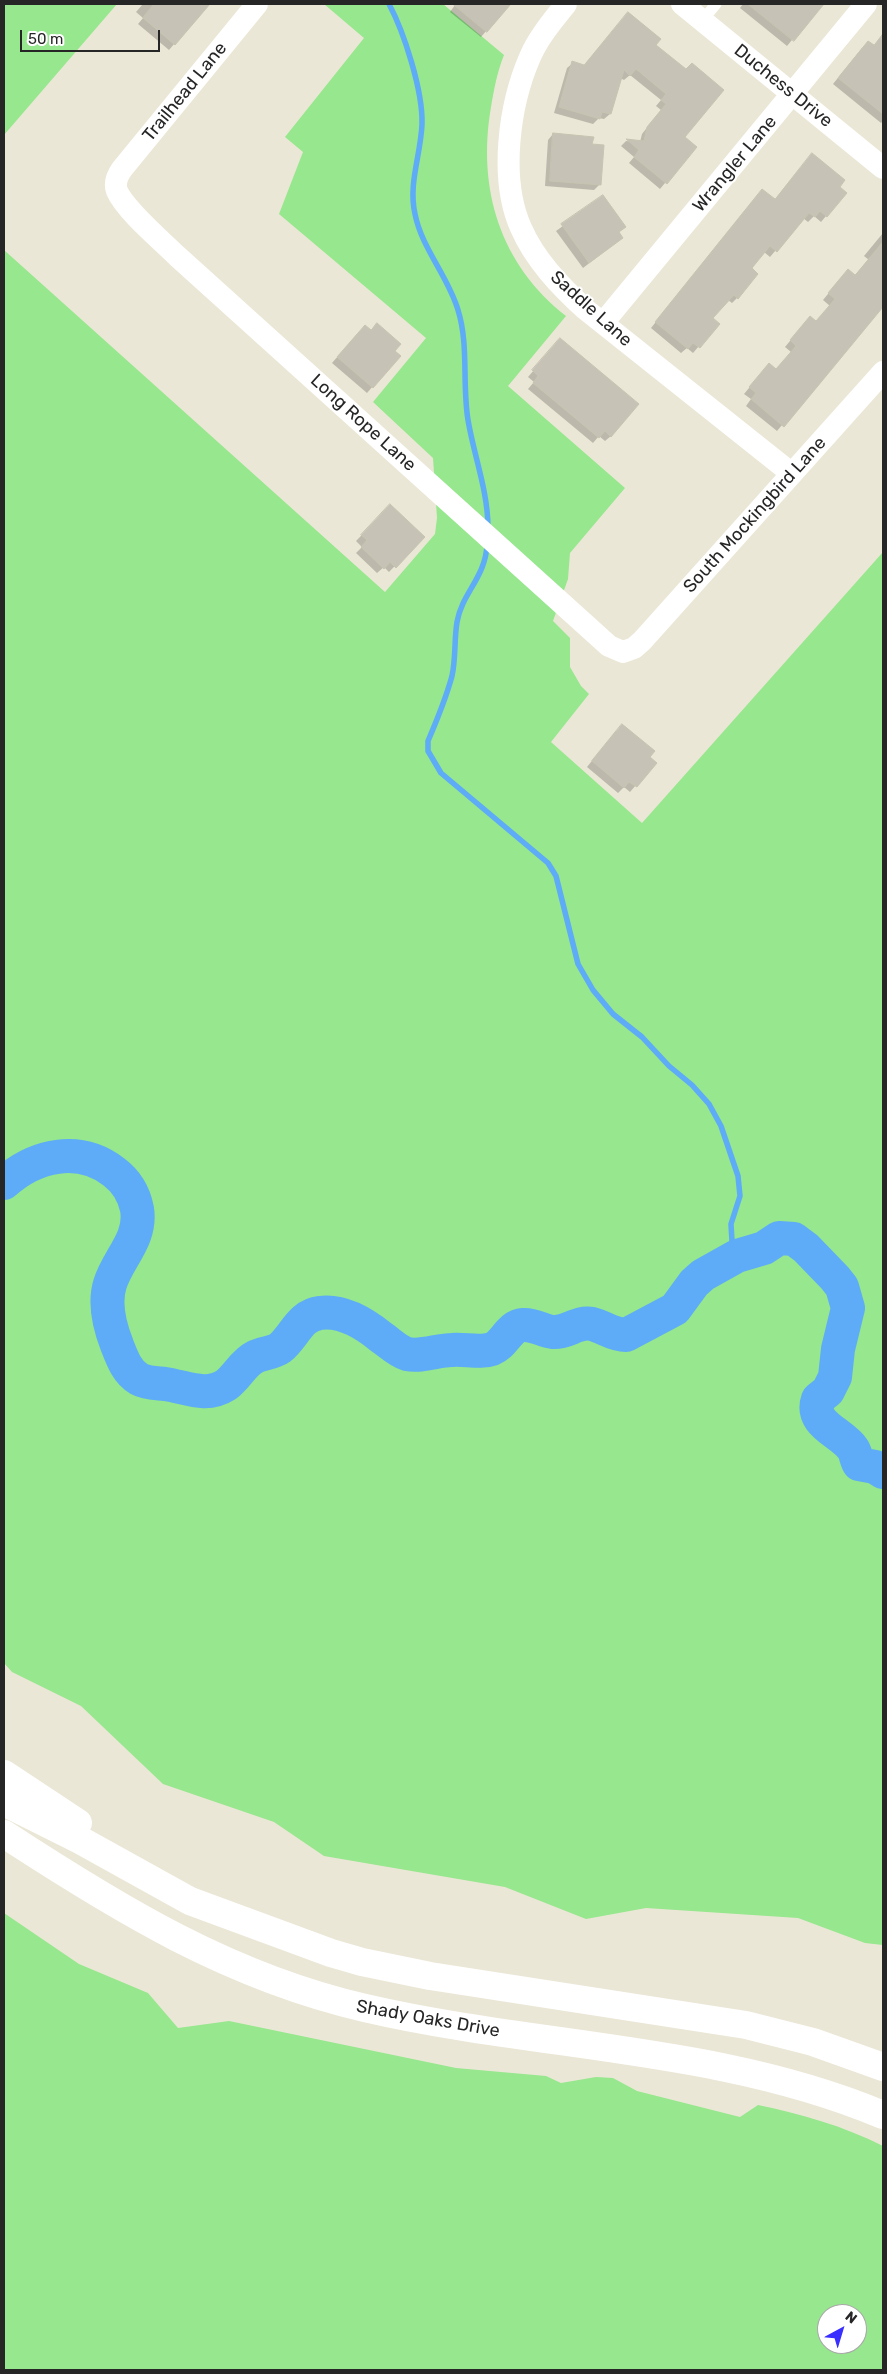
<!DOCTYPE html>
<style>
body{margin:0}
#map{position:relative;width:887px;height:2374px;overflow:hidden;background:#ebe7d6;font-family:Rubik,sans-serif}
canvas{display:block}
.frame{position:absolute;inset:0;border:5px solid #262626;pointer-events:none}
.north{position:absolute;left:817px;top:2304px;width:50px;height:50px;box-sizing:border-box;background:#fff;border:1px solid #a8a8a8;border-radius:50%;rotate:39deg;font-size:14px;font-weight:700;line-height:20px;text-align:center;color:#262626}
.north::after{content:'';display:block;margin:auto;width:18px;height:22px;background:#392fff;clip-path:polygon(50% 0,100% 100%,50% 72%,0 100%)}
.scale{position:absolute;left:20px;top:30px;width:140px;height:22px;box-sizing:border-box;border:2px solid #262626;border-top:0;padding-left:6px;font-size:15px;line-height:18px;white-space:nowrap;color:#262626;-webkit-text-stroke:4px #fff;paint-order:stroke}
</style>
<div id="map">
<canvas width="887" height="2374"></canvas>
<div class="frame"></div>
<div class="north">N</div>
<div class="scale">50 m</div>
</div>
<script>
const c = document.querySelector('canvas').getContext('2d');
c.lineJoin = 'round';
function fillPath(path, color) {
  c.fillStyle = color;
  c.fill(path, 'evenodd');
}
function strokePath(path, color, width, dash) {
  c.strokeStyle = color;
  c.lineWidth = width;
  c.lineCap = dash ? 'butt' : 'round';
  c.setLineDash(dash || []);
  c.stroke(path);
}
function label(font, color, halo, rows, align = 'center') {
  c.font = font + ' Rubik,sans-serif';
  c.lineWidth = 4;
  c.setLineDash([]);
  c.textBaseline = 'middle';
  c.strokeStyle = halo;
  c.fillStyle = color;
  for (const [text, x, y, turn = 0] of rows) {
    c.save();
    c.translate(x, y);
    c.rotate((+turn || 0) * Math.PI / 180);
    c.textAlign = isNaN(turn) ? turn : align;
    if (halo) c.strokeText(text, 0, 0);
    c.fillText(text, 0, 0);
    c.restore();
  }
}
const green = new Path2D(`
 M4 4H117L4 135Z
 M324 4H443L504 55C497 72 494 90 491 107 477 189 500 264 566 316L508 386 625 488 570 553 568 579 553 621 570 638V667L581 686 589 694 551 742 642 823 883 552V1945L865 1943 798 1918 646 1908 586 1919 505 1887 324 1856 274 1822 163 1784 81 1706 12 1672 4 1663V250L385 592 435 534 437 518 433 458 373 402 426 338 279 214 303 152 285 137 364 38Z
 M4 1913 79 1964 148 1993 178 2028 229 2021 456 2068 546 2076 561 2083 596 2077 613 2078 637 2091 740 2117 758 2105C802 2114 843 2126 883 2146V2370H4ZM827 2314H857V2344H827Z`);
const shadow = new Path2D(`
 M143 4H198L204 9 169 50 138 24 143 18 136 12Z
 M453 4H509L481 37 450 12 455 5Z
 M743 4H822L787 46 740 8Z
 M883 35V121L881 123 833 84 862 48 873 47Z
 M654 45 684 137 695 147 660 189 629 163 634 157 621 146 626 141 640 142 642 134 661 110 656 106 661 100 630 75 624 80 620 78 610 114 604 119 599 118 593 124 554 113 567 68 573 63 584 66Z
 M553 134 590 145 600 184 594 190 545 186 548 140Z
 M839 187 826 216 821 222 814 216 808 222 803 218 770 257 764 252 750 269 737 298 732 303 728 300 712 318 718 324 693 353 687 348 681 353 651 328 757 196 774 200Z
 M603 197 622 238 583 268 556 231Z
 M883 233V305L777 431 746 406 751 399 744 394 764 370H776L791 352 785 347 804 324 815 323 830 306 823 300 842 277 854 276 869 260 864 256Z
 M370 331 399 356 367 393 332 363 359 332Z
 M555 346 611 436 605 441 599 436 593 443 528 389 534 382 528 377Z
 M390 506 423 537 389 572 384 567 377 573 356 553 362 547 356 541Z
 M616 731 655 763 630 792 624 787 618 793 587 767Z`);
const stream = new Path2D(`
 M389 4C404 32 423 91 422 124 421 154 408 184 415 214 422 249 448 276 458 310 469 345 462 384 468 420 474 456 488 491 488 528
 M487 544C486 577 462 593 457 622 454 640 456 658 452 676 446 698 437 720 428 741V751L441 773 548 863 556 876 578 964 593 990 613 1014 642 1037 669 1066 692 1085 709 1104 721 1126 738 1176 740 1196 731 1224 732 1241 737 1256`);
const river = new Path2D(`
 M4 1183C35 1155 79 1145 114 1172 126 1181 134 1194 137 1209 142 1239 118 1258 110 1284 104 1303 110 1327 117 1345 122 1358 127 1372 139 1379 146 1383 156 1383 165 1384 186 1387 206 1398 226 1385 237 1377 243 1363 255 1357 262 1353 273 1353 280 1348 294 1337 300 1315 320 1313 342 1310 365 1324 381 1337 390 1343 397 1351 407 1354 422 1357 438 1350 452 1350 465 1349 481 1353 492 1349 505 1344 509 1326 523 1325 534 1324 543 1331 553 1332 568 1333 577 1321 592 1324 604 1327 613 1335 626 1335L675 1309 694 1283 703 1275 737 1256 764 1248 779 1238 794 1239 806 1248 835 1278 842 1287 848 1308 838 1349 835 1377 828 1391 818 1399C809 1425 842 1432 853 1449 856 1453 856 1460 859 1464L875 1467 883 1472`);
const building = new Path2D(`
 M154 4H210L175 45 143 18Z
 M453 4H511L487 32Z
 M748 4H824L794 41Z
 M628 12 661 39 656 45 686 69 692 63 724 90 685 137 697 147 667 184 634 157 639 150 626 139 644 141 647 127 666 104 661 100 666 94 636 69 630 76 624 70 611 114 602 112 600 119 559 107 572 61 584 65Z
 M883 34V114L838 78 868 41 874 45Z
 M553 133 594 137 592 144 604 145 601 185 550 181Z
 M812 153 845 180 840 187 847 193 827 217 820 211 815 217 809 213 777 252 770 246 752 268 758 274 738 299 734 295 713 318 720 324 700 348 693 343 688 349 655 322 762 189 775 199Z
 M603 195 626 227 619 232 623 238 589 263 561 224Z
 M883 242V307L784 427 751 399 756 393 749 387 769 363 776 369 796 346 790 340 810 316 816 321 835 299 828 293 848 269 855 275Z
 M377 323 401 344 395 351 401 356 373 388 337 357 365 325 371 330Z
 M560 338 639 404 611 437 605 431 599 438 533 383 538 376 532 370Z
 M390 504 425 537 396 568 390 562 384 569 361 547 367 540 361 535Z
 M622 724 655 751 650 757 657 763 637 787 629 782 624 788 592 761Z`);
const lane = new Path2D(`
 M702 21 716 4`);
const street = new Path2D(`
 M257 4 122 169C117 176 114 183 117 191 125 210 162 241 177 256L609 646 623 652 634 648 642 641 883 372
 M566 4C553 20 538 38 530 57 509 105 499 179 521 228 535 260 560 286 585 309L791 473
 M682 4 883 168
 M603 323 866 4`);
const secondary = new Path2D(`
 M4 1774 78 1823
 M4 1802 80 1840 190 1901 331 1953 362 1962 430 1976 746 2025 813 2042 883 2067
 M4 1834C119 1909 230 1977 365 2008 537 2048 719 2046 883 2115`);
const streetNames = [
 ["Duchess Drive",783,86,39],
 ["Trailhead Lane",185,92,-51],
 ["Wrangler Lane",735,164,-50],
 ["Saddle Lane",591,309,42],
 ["Long Rope Lane",363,423,42],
 ["South Mockingbird Lane",755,515,-48],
 ["Shady Oaks Drive",428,2019,10]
];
fillPath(green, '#96e78d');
fillPath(shadow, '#0003');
strokePath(stream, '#5eabf8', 5.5);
strokePath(river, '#5eabf8', 34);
fillPath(building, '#c6c3b6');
strokePath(building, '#c6c3b0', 1);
strokePath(lane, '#fff', 11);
strokePath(street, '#fff', 22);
strokePath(secondary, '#fff', 28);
label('18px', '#262626', '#fff', streetNames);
</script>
